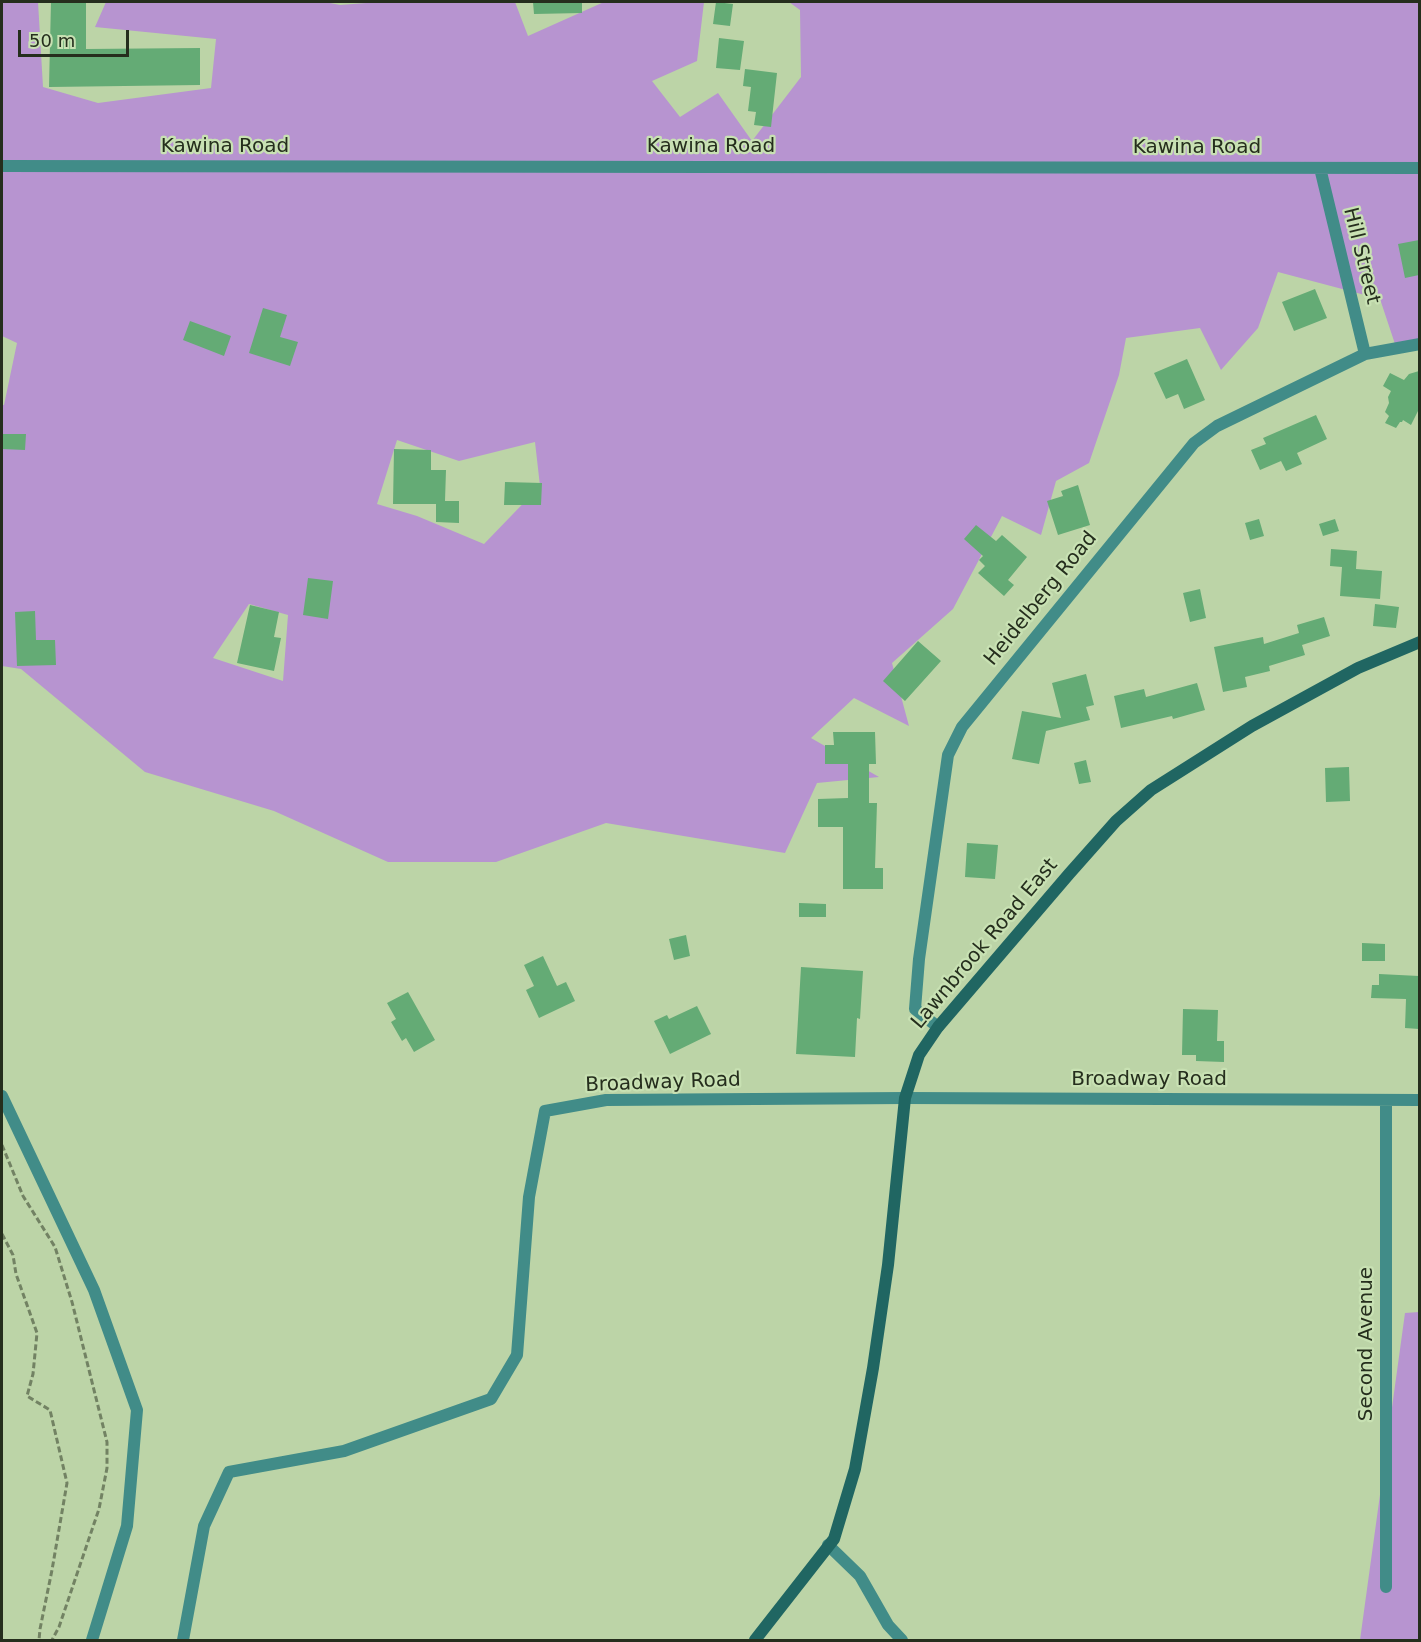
<!DOCTYPE html>
<style>
body{margin:0}
#map{position:relative;width:1421px;height:1642px;overflow:hidden;background:#bcd4a7;font-family:"DejaVu Sans",sans-serif}
canvas{display:block}
.frame{position:absolute;inset:0;border:3px solid #252e1d;pointer-events:none}
.scale{position:absolute;left:18px;top:30px;width:111px;height:27px;box-sizing:border-box;border:3px solid #252e1d;border-top:0;padding-left:8px;font-size:18px;line-height:21px;white-space:nowrap;color:#252e1d;-webkit-text-stroke:4px #c8e1b3;paint-order:stroke}
</style>
<div id="map">
<canvas width="1421" height="1642"></canvas>
<div class="frame"></div>
<div class="scale">50 m</div>
</div>
<script>
const c = document.querySelector('canvas').getContext('2d');
c.lineJoin = 'round';
function fillPath(path, color) {
  c.fillStyle = color;
  c.fill(path, 'evenodd');
}
function strokePath(path, color, width, dash) {
  c.strokeStyle = color;
  c.lineWidth = width;
  c.lineCap = dash ? 'butt' : 'round';
  c.setLineDash(dash || []);
  c.stroke(path);
}
function label(font, color, halo, rows, align = 'center') {
  c.font = font + ' "DejaVu Sans",sans-serif';
  c.lineWidth = 4.5;
  c.setLineDash([]);
  c.textBaseline = 'middle';
  c.strokeStyle = halo;
  c.fillStyle = color;
  for (const [text, x, y, turn = 0] of rows) {
    c.save();
    c.translate(x, y);
    c.rotate((+turn || 0) * Math.PI / 180);
    c.textAlign = isNaN(turn) ? turn : align;
    if (halo) c.strokeText(text, 0, 0);
    c.fillText(text, 0, 0);
    c.restore();
  }
}
const green = new Path2D(`
 M2 2H38L43 87 98 103 211 88 216 39 95 27 106 2H325L340 5 379 2H515L528 36 604 2H704L697 61 652 81 680 117 718 93 752 141 801 77 800 10 789 2H1419V342L1395 344 1380 299 1278 272 1258 328 1221 370 1200 328 1126 338 1119 375 1089 463 1056 481 1041 535 1002 516 953 609 892 663 909 726 854 698 811 738 879 777 817 783 785 853 606 823 496 862H388L274 811 145 772 21 669 2 666V405H4L17 343 2 336ZM397 440 459 461 535 442 540 486 484 544 417 516 377 504ZM249 604 288 615 283 681 213 658Z
 M1419 1312V1640H1360L1405 1313Z`);
const building = new Path2D(`
 M51 2H86V49L200 48V85L49 87Z
 M533 2H582V13L534 14Z
 M716 2 733 4 730 26 713 24Z
 M719 38 744 41 740 70 716 68Z
 M745 69 777 73 771 127 754 125 756 112 748 111 751 87 743 86Z
 M1419 240V275L1405 278 1398 244Z
 M1315 289 1327 318 1294 331 1282 302Z
 M263 308 287 315 280 337 298 342 290 366 249 353Z
 M190 321 231 336 224 356 183 340Z
 M1187 359 1205 400 1184 409 1178 394 1166 399 1154 373Z
 M1419 371V409L1411 425 1403 420 1402 422H1400L1396 428 1385 423 1389 416 1385 412 1389 403 1388 397 1391 391 1383 386 1390 373 1404 380 1409 374Z
 M1316 415 1327 439 1297 453 1302 464 1286 471 1281 461 1260 470 1251 450 1266 444 1263 438Z
 M2 434H26L25 450 2 449Z
 M394 449 431 450V470H446L445 501H459V523L436 522V504H393Z
 M505 482 542 483 541 505H504Z
 M1078 485 1090 525 1058 535 1047 501 1063 496 1061 491Z
 M1259 519 1264 536 1250 540 1245 523Z
 M1335 519 1339 531 1323 536 1319 524Z
 M976 525 996 541 1002 535 1027 557 1008 580 1014 585 1004 596 978 573 985 566 979 560 983 556 964 539Z
 M1331 549 1357 551 1356 569 1382 571 1380 599 1340 596 1342 567 1330 566Z
 M308 578 333 581 328 619 303 615Z
 M1200 589 1206 618 1190 622 1183 593Z
 M1375 604 1399 607 1396 628 1373 626Z
 M250 605 279 612 274 637 281 638 274 671 237 663Z
 M35 611 36 640H55L56 665 17 666 15 612Z
 M1324 617 1330 636 1302 645 1305 655 1269 666 1270 671 1245 677 1247 687 1223 692 1214 647 1263 637 1264 644 1299 633 1297 625Z
 M918 641 941 661 905 701 883 681Z
 M1086 674 1094 705 1086 707 1090 720 1046 731 1039 764 1012 759 1022 711 1061 718 1052 683Z
 M1197 683 1205 710 1173 719 1172 716 1121 728 1114 696 1144 689 1146 697Z
 M833 732H875L876 764H869V803H877L875 868H883V889H843V827H818V799L848 798V764H825V745H834Z
 M1086 760 1091 782 1079 784 1074 763Z
 M1349 767 1350 801 1326 802 1325 768Z
 M967 843 998 845 995 879 965 877Z
 M799 903 826 904V917H799Z
 M686 935 690 956 674 960 669 939Z
 M1362 943 1385 944V961H1362Z
 M543 956 557 986 566 982 575 1001 539 1018 526 990 534 986 524 965Z
 M801 967 863 971 860 1019 857 1018 855 1057 796 1054Z
 M1379 974 1419 976V1029L1405 1028 1406 999 1371 998 1372 985H1379Z
 M408 992 435 1040 414 1052 406 1038 402 1041 391 1022 396 1019 387 1003Z
 M697 1006 711 1034 670 1054 654 1021 667 1015 669 1019Z
 M1183 1009 1218 1010 1217 1041H1224V1062L1196 1061V1055H1182Z`);
const path = new Path2D(`
 M2 1145 23 1196 55 1247 72 1302 107 1442V1468L99 1509 59 1627 52 1640
 M2 1234 13 1255 16 1274 37 1333 33 1374 27 1396 50 1410 67 1483 52 1570 40 1629 39 1640`);
const street = new Path2D(`
 M2 166 1420 168
 M1320 168 1365 354
 M938 1027 915 1009 919 959 948 755 962 727 1194 443 1217 426 1365 354 1420 344
 M2 1096 94 1290 137 1410 127 1526 92 1640
 M1386 1100V1587
 M828 1545 860 1576 888 1625 902 1640
 M183 1640 204 1526 229 1472 344 1451 491 1399 517 1355 529 1197 545 1111 606 1100 905 1098 1420 1100`);
const secondary = new Path2D(`
 M755 1640 834 1539 855 1469 873 1368 888 1265 905 1098 919 1055 938 1027 1069 874 1116 821 1151 790 1252 726 1358 668 1420 642`);
const streetNames = [
 ["Kawina Road",225,147],
 ["Kawina Road",711,147],
 ["Kawina Road",1197,148],
 ["Hill Street",1361,256,76],
 ["Heidelberg Road",1041,599,-51],
 ["Lawnbrook Road East",985,944,-50],
 ["Broadway Road",1149,1080],
 ["Broadway Road",663,1083,-2],
 ["Second Avenue",1367,1344,-90]
];
fillPath(green, '#b794d0');
fillPath(building, '#64ab75');
strokePath(path, '#728263', 3, [6, 3]);
strokePath(street, '#418c88', 12);
strokePath(secondary, '#206662', 12);
label('20px', '#252e1d', '#c8e1b3', streetNames);
</script>
